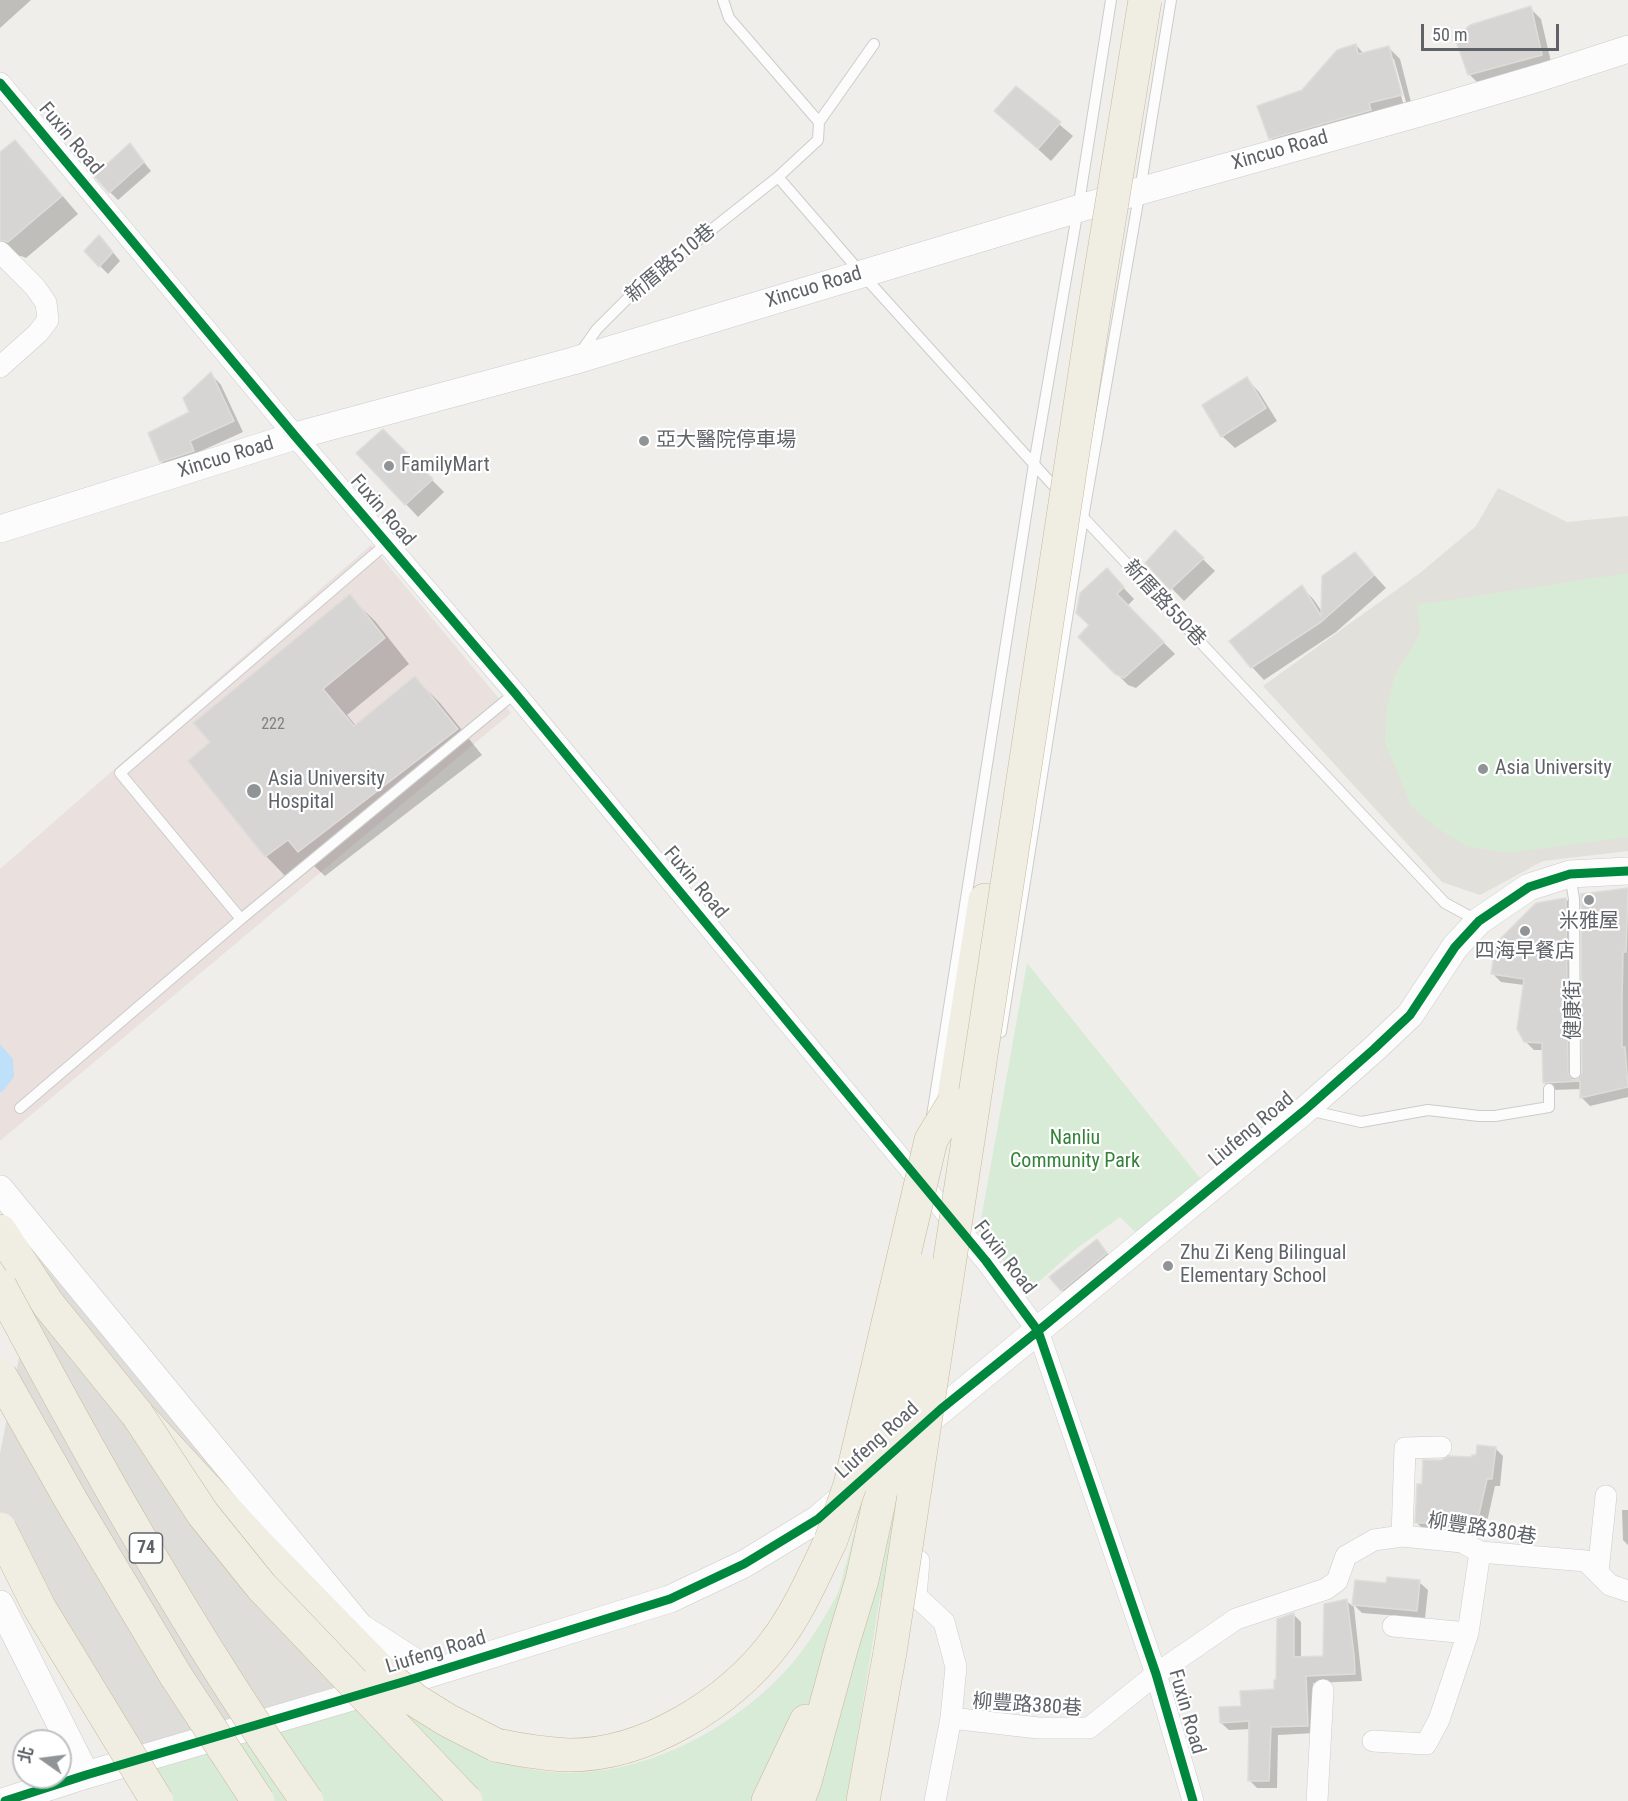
<!DOCTYPE html>
<meta charset="utf-8">
<style>
body{margin:0}
#map{position:relative;width:1628px;height:1801px;overflow:hidden;background:#efeeea;font-family:"Roboto Condensed","Noto Sans TC",sans-serif}
canvas{display:block}
.north{position:absolute;left:12px;top:1729px;width:60px;height:60px;box-sizing:border-box;background:#fff;border:2px solid #bfc1c3;border-radius:50%;rotate:284deg;font-size:16px;font-weight:700;line-height:24px;text-align:center;color:#5f6368}
.north::after{content:'';display:block;margin:auto;width:21px;height:27px;background:#919496;clip-path:polygon(50% 0,100% 100%,50% 72%,0 100%)}
.scale{position:absolute;left:1421px;top:24px;width:138px;height:27px;box-sizing:border-box;border:3px solid #5f6368;border-top:0;padding-left:8px;font-size:18px;line-height:21px;white-space:nowrap;color:#5f6368;-webkit-text-stroke:4px #fff;paint-order:stroke}
</style>
<div id="map">
<canvas width="1628" height="1801"></canvas>
<div class="north">北</div>
<div class="scale">50 m</div>
</div>
<script>
const c = document.querySelector('canvas').getContext('2d');
c.lineJoin = 'round';
function fillPath(path, color) {
  c.fillStyle = color;
  c.fill(path, 'evenodd');
}
function strokePath(path, color, width, dash) {
  c.strokeStyle = color;
  c.lineWidth = width;
  c.lineCap = dash ? 'butt' : 'round';
  c.setLineDash(dash || []);
  c.stroke(path);
}
function label(font, color, halo, rows, align = 'center') {
  c.font = font + ' "Roboto Condensed","Noto Sans TC",sans-serif';
  c.lineWidth = 4.5;
  c.setLineDash([]);
  c.textBaseline = 'middle';
  c.strokeStyle = halo;
  c.fillStyle = color;
  for (const [text, x, y, turn = 0] of rows) {
    c.save();
    c.translate(x, y);
    c.rotate((+turn || 0) * Math.PI / 180);
    c.textAlign = isNaN(turn) ? turn : align;
    if (halo) c.strokeText(text, 0, 0);
    c.fillText(text, 0, 0);
    c.restore();
  }
}
const industrial = new Path2D(`
 M42 1242 404 1666 132 1749 0 1514V1453Z`);
const education = new Path2D(`
 M1498 488 1567 522 1628 516V851L1543 861 1480 895 1442 882 1263 686 1420 573 1476 526Z`);
const medical = new Path2D(`
 M371 545 511 713 0 1141V869Z`);
const green = new Path2D(`
 M1628 573V837L1508 853 1466 846 1434 826 1412 807 1385 743 1387 708 1395 675 1421 632 1417 605Z
 M1027 963 1200 1178 1137 1234 1120 1217 1076 1249 1028 1291 979 1231Z
 M927 1448 907 1598 880 1597 847 1801H141L125 1774 391 1694C416 1709 440 1724 465 1739 476 1745 488 1755 500 1760 604 1801 734 1737 799 1655 813 1637 825 1616 836 1597 840 1589 842 1579 844 1571 852 1545 857 1518 863 1491Z`);
const water = new Path2D(`
 M0 1044 13 1059 14 1077 2 1092H0Z`);
const shadow = new Path2D(`
 M0 0H31L0 28Z
 M1530 8 1541 19 1552 66 1481 86 1470 75 1456 39Z
 M1356 45 1364 54 1389 48 1400 59 1412 106 1281 149 1270 138 1303 92ZM1391 59H1394L1406 102 1403 103Z
 M1016 88 1073 136 1051 161 996 111Z
 M15 142 31 159 78 214 26 258 21 256 12 258 0 246V154Z
 M130 145 151 171 118 200 110 192Z
 M107 245 120 261 108 274 100 266Z
 M211 374 221 385 243 432 199 452 204 462 171 472 161 461 191 413Z
 M1247 379 1259 392 1277 421 1235 448 1222 436Z
 M383 431 444 492 418 517 358 453Z
 M1175 532 1215 571 1184 601 1147 563Z
 M1355 554 1386 588 1336 632 1264 680 1252 667 1302 587 1314 600 1323 613Z
 M1118 582 1134 599 1127 606 1175 654 1136 688 1128 685 1080 637 1091 625Z
 M349 596 375 621 409 664 347 715 356 726 415 678 440 703 482 755 325 876 313 865 291 882 266 856 212 742Z
 M1614 891 1628 892V1097L1590 1106 1582 1098V1089L1552 1090 1544 1082V1050H1534L1525 1041 1524 985 1501 982 1493 974 1566 899 1574 907 1575 1082 1580 1080 1584 1073Z
 M1097 1241 1114 1261 1070 1298 1062 1290Z
 M1495 1448 1503 1456 1500 1486H1495L1485 1531H1425L1417 1523 1424 1485Z
 M1622 1510H1628V1545L1623 1540Z
 M1419 1582 1428 1590 1425 1618 1362 1613 1354 1605 1387 1584Z
 M1346 1601 1354 1607 1362 1681 1313 1683 1315 1733 1278 1735 1277 1788H1257L1249 1780 1251 1729 1229 1730 1221 1723 1242 1707 1276 1690 1294 1615 1301 1622V1658L1325 1657Z`);
const building = new Path2D(`
 M1531 6 1542 55 1468 75 1455 38 1470 25Z
 M1356 44 1358 54 1389 46 1402 95 1369 103 1371 110 1269 139 1257 106 1302 90 1337 50Z
 M1016 86 1061 122 1038 149 994 111Z
 M15 140 62 196 8 242 0 240V152Z
 M130 143 144 162 109 193 94 176Z
 M99 235 113 252 99 267 84 251Z
 M211 372 234 421 190 441 194 451 160 462 148 433 189 412 183 398Z
 M1247 377 1266 408 1221 437 1202 405Z
 M383 429 433 479 405 505 356 453Z
 M1175 530 1204 558 1170 590 1145 563Z
 M1355 552 1374 575 1321 622 1251 668 1229 641 1302 585 1321 616 1322 576Z
 M1107 568 1124 587 1117 594 1164 642 1124 678 1115 674 1078 637 1089 625 1076 613 1080 593Z
 M350 594 385 638 323 689 354 726 415 676 458 729 298 852 288 840 265 857 188 761 210 742 193 723Z
 M1628 888 1626 952H1623L1622 999V1047H1625L1628 1087 1580 1098V1081L1543 1083 1542 1043 1524 1042 1517 1029 1524 979 1491 974 1496 943 1536 903 1566 898 1568 1073 1571 1079 1578 1080 1582 1073 1581 894Z
 M1097 1239 1107 1253 1061 1291 1049 1277Z
 M1477 1445 1496 1447 1492 1479H1487L1477 1523H1415L1417 1484H1422L1423 1460H1441L1449 1456 1472 1457V1455H1476Z
 M1387 1577 1420 1580 1417 1611 1352 1605 1355 1580 1386 1583Z
 M1347 1599 1354 1655 1355 1674 1306 1676 1308 1726 1271 1727 1269 1781H1248L1249 1721 1220 1723 1219 1707 1241 1706 1240 1691 1274 1689V1680H1276L1277 1619 1294 1613V1657L1323 1656 1324 1604Z`);
const service = new Path2D(`
 M819 122 874 44
 M778 177 862 274 1060 493
 M580 353 597 329 639 287 778 177 818 140 819 122 729 18 723 0
 M1081 515 1445 903 1478 921
 M386 544 120 773 241 919 515 693
 M1570 874 1574 899 1575 1073
 M1001 1032 1083 518 1140 190 1171 0
 M20 1108 241 919
 M1308 1110 1361 1122 1428 1110 1479 1116H1495L1549 1107V1089
 M932 1116 1034 464 1078 209 1111 0`);
const minor = new Path2D(`
 M0 83 295 436 515 693 986 1261 1038 1331 1156 1674 1193 1801
 M0 252 35 287 46 303 48 320 38 333 0 367
 M1402 1536 1405 1448 1441 1447
 M919 1561 916 1596 944 1622 956 1667 951 1718 1038 1728H1089L1156 1674 1236 1619 1326 1589 1337 1581 1346 1556 1374 1540 1402 1536 1462 1542 1480 1552 1586 1561 1610 1585 1628 1591
 M1598 1572 1606 1496
 M1393 1626 1468 1633
 M1373 1741 1426 1744 1439 1720 1468 1633 1480 1552
 M935 1801 951 1718
 M1317 1801 1323 1690`);
const tertiary = new Path2D(`
 M0 529 295 436 573 361 1104 201 1430 110 1542 77 1628 49
 M0 1189 360 1627 432 1673
 M917 1430 1305 1110 1374 1049 1410 1015 1455 947 1479 921 1529 887 1570 874 1628 871
 M0 1604 86 1775
 M5 1801 86 1775 406 1681 670 1599 744 1564 818 1519 849 1492`);
const motorway = new Path2D(`
 M953 1104 985 900
 M0 1231 48 1304 137 1414 257 1544 382 1672
 M496 1745C520 1750 544 1754 568 1755 645 1756 729 1703 774 1644 798 1613 814 1575 831 1540
 M768 1801 806 1721
 M798 1801 805 1782 842 1646 862 1580 882 1488
 M863 1801 890 1652`);
const motorwayBridge = new Path2D(`
 M0 1286C94 1462 192 1638 307 1801
 M0 1375 72 1502 176 1676 258 1801
 M137 1414 203 1514 261 1586 466 1801
 M882 1488 922 1271
 M0 1529 39 1607 157 1801
 M831 1540 850 1485 931 1140 953 1104
 M890 1652 1095 307 1145 0
 M382 1672 415 1700 447 1720 496 1745`);
const cycleway = new Path2D(`
 M0 83 295 436 515 693 986 1261 1038 1331 1156 1674 1193 1801
 M5 1801 86 1775 406 1681 670 1599 744 1564 818 1519 941 1409 1038 1331 1305 1110 1374 1049 1410 1015 1455 947 1479 921 1529 887 1570 874 1628 871`);
const markers = [
 [644,441,6,"#919496"],
 [389,466,6,"#919496"],
 [1483,769,6,"#919496"],
 [254,791,8,"#919496"],
 [1589,900,6,"#919496"],
 [1525,931,6,"#919496"],
 [1168,1266,6,"#919496"]
];
const numberNames = [
 ["222",273,725]
];
const shields = [
 [146,1548,33]
];
const shieldNames = [
 ["74",146,1548]
];
const streetNames = [
 ["Fuxin Road",70,139,50],
 ["Xincuo Road",1280,151,-16],
 ["新厝路510巷",671,264,-40],
 ["Xincuo Road",814,288,-17],
 ["Xincuo Road",226,458,-17],
 ["Fuxin Road",382,511,49],
 ["新厝路550巷",1164,604,47],
 ["Fuxin Road",695,883,50],
 ["健康街",1574,1010,-90],
 ["Liufeng Road",1252,1130,-40],
 ["Fuxin Road",1004,1258,52],
 ["Liufeng Road",878,1441,-42],
 ["柳豐路380巷",1482,1530,9],
 ["Liufeng Road",436,1653,-17],
 ["柳豐路380巷",1027,1706,4],
 ["Fuxin Road",1186,1712,74]
];
const poiNames = [
 ["亞大醫院停車場",656,441],
 ["FamilyMart",401,466],
 ["Asia University",1495,769],
 ["Asia University",268,780],
 ["Hospital",268,803],
 ["米雅屋",1589,922,"center"],
 ["四海早餐店",1525,952,"center"],
 ["Zhu Zi Keng Bilingual",1180,1254],
 ["Elementary School",1180,1277]
];
const parkNames = [
 ["Nanliu",1075,1139],
 ["Community Park",1075,1162]
];
fillPath(industrial, '#dfddda');
fillPath(education, '#e2e0da');
fillPath(medical, '#eae0de');
fillPath(green, '#d8ebd6');
fillPath(water, '#bfe0f9');
fillPath(shadow, '#0003');
fillPath(building, '#d6d5d3');
strokePath(building, '#deddd9', 1.5);
strokePath(service, '#cbcccc', 12);
strokePath(minor, '#cbcccc', 22);
strokePath(tertiary, '#cbcccc', 28);
strokePath(motorway, '#c8b996', 34);
strokePath(service, '#fdfcfc', 10);
strokePath(minor, '#fdfcfc', 21);
strokePath(tertiary, '#fdfcfc', 27);
strokePath(motorway, '#f0ede3', 33);
strokePath(motorwayBridge, '#c8b996', 34, []);
strokePath(motorwayBridge, '#f0ede3', 33);
strokePath(cycleway, '#00873e', 9);
for (const [x, y, r, color] of markers) {
  const dot = new Path2D();
  dot.arc(x, y, r, 0, 2 * Math.PI);
  c.fillStyle = color;
  c.fill(dot);
  strokePath(dot, '#fff', 2);
}
label('16px', '#7e8184', null, numberNames);
for (const [x, y, w] of shields) {
  const box = new Path2D();
  box.roundRect(x - w / 2, y - 15, w, 30, 4.5);
  c.fillStyle = '#fff';
  c.fill(box);
  strokePath(box, '#5f6368', 1.5);
}
label('bold 18px', '#5f6368', null, shieldNames);
label('20px', '#5f6368', '#fff', streetNames);
label('20px', '#5f6368', '#fff', poiNames, 'left');
label('20px', '#348238', '#fff', parkNames);
</script>
